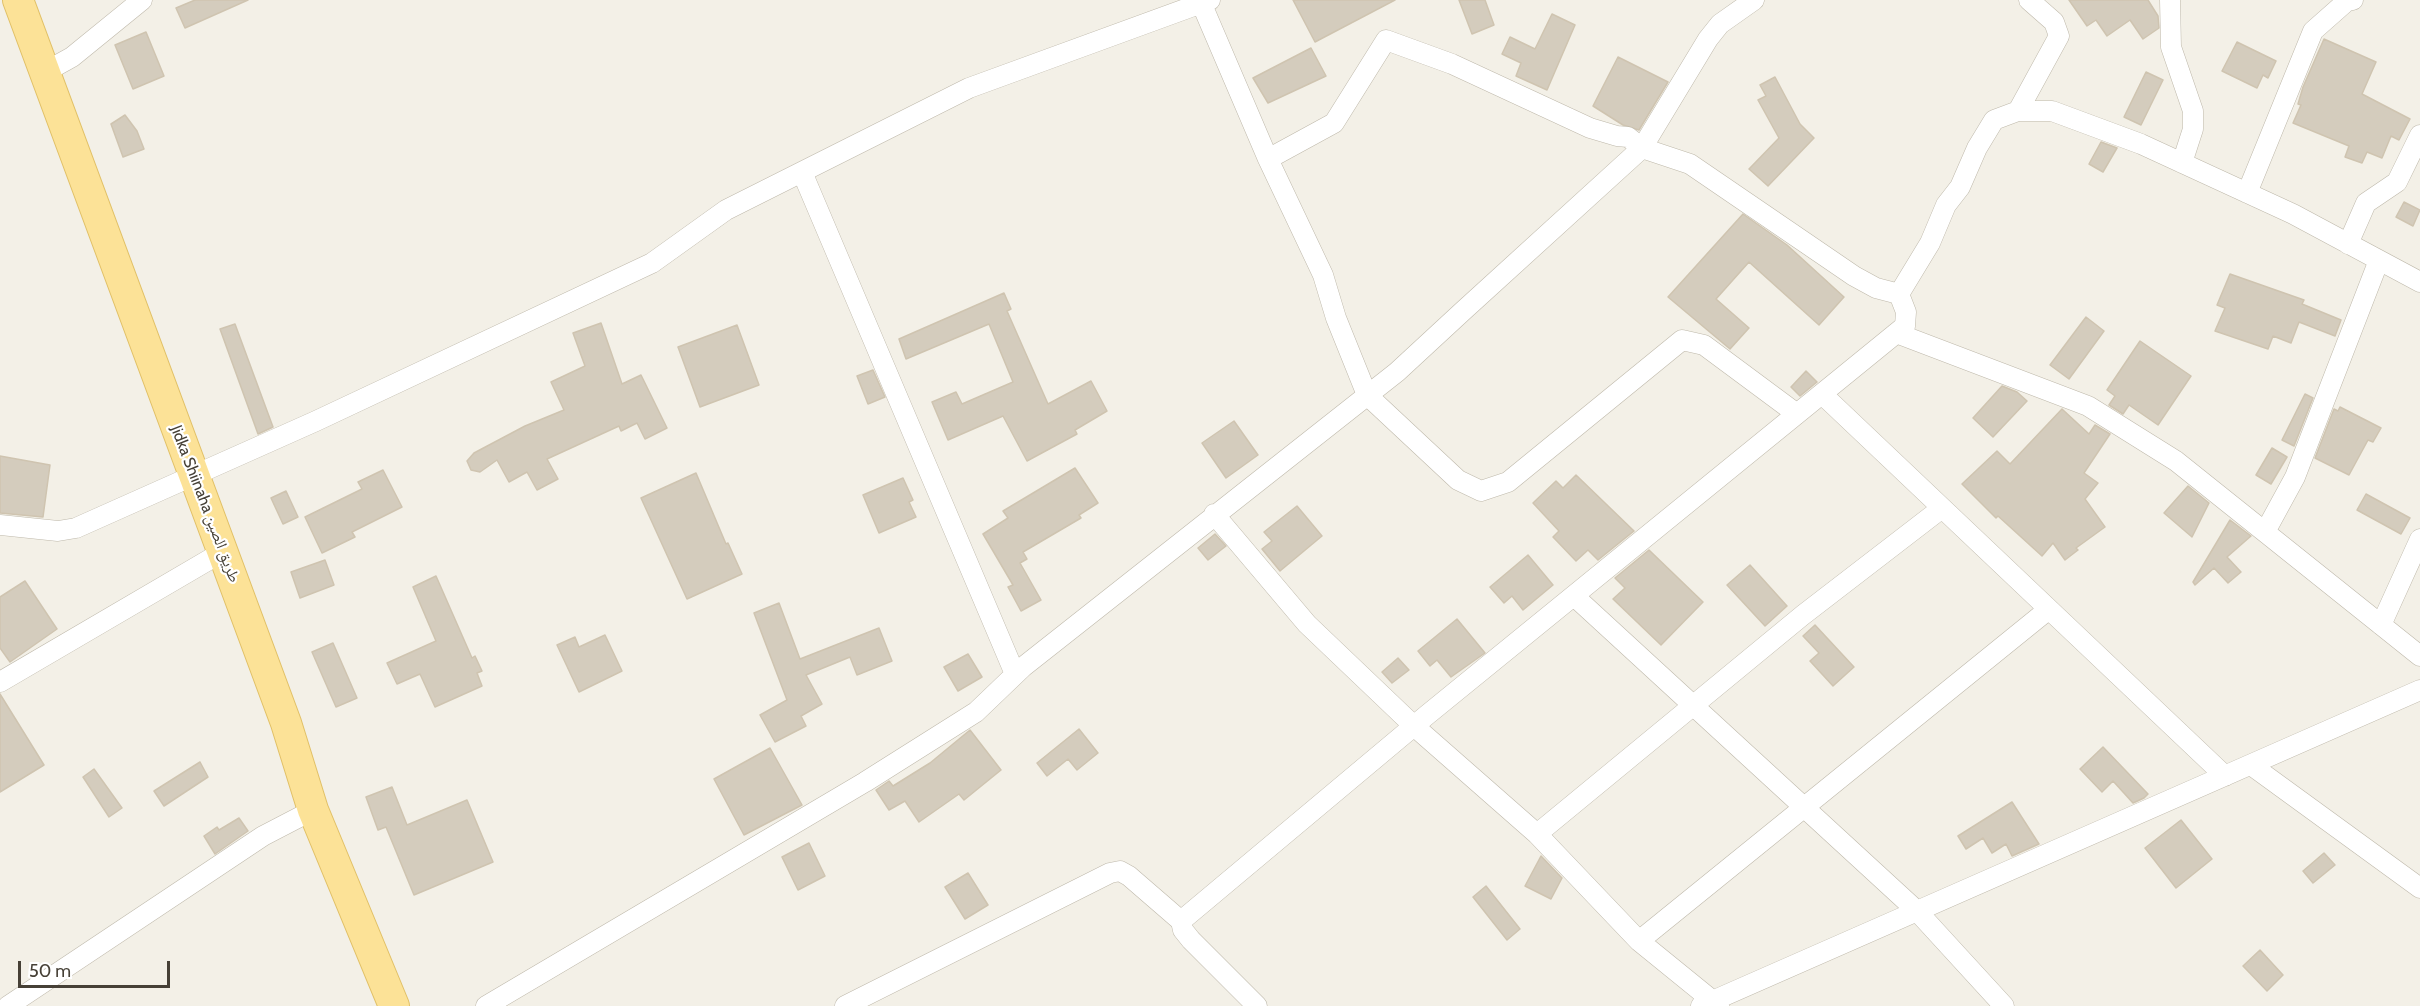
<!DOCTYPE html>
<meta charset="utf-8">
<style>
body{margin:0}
#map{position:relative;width:2420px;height:1006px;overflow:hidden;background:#f3f0e7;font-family:Cabin,sans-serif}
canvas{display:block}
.scale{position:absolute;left:18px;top:961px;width:152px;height:27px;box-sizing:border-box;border:3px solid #464036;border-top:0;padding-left:8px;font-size:18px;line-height:21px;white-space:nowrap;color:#464036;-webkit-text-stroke:4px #fff;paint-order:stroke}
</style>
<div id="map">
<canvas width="2420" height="1006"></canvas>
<div class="scale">50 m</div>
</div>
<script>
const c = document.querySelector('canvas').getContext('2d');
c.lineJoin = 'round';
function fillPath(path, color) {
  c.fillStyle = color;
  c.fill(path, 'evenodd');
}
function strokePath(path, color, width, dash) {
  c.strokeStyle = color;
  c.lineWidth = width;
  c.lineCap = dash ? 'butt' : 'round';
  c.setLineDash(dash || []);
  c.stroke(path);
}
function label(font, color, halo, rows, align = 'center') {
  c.font = font + ' Cabin,"Noto Naskh Arabic",sans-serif';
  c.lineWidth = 4.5;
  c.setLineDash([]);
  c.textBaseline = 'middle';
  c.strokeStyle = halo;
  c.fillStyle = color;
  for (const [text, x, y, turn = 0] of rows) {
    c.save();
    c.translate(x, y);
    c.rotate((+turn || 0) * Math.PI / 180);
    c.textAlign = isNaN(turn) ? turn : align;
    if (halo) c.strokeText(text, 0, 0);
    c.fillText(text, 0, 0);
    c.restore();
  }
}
const building = new Path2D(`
 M195 0H248L185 28 176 8Z
 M1293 0H1395L1315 42Z
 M1459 0H1485L1494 25 1472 34Z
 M2069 0H2148L2158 16 2159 28 2143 39 2130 20 2107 36 2096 20 2087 26Z
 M1552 14 1575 25 1547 90 1516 76 1521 63 1502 54 1510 37 1535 49Z
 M146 32 164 76 133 89 115 45Z
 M2324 39 2376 62 2362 94 2410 119 2399 140 2391 136 2382 158 2367 152 2362 163 2345 157 2349 146 2293 123 2301 105 2298 104 2303 87Z
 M2237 42 2276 61 2268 78 2263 75 2257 88 2222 71Z
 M1311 48 1326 76 1268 103 1253 78Z
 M1618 57 1668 82 1639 130 1623 125 1593 106Z
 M2146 72 2163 80 2141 125 2124 117Z
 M1775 77 1800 124 1814 138 1768 186 1749 169 1779 138 1758 100 1766 96 1760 85Z
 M125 115 137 131 144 149 123 157 111 124Z
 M2101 142 2117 148 2103 172 2089 164Z
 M2404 202 2420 210 2413 226 2396 217Z
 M1743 214 1787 245 1844 297 1819 325 1749 262 1716 299 1749 328 1730 349 1668 297Z
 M2230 274 2304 300 2302 304 2341 320 2335 336 2299 322 2291 343 2273 336 2268 349 2215 331 2225 308 2217 305Z
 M1004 293 1011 309 1007 311 1048 404 1091 381 1107 411 1075 430 1077 434 1027 461 1003 416 948 440 932 402 956 392 962 404 1013 382 989 324 906 359 899 339Z
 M2086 317 2104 331 2069 379 2050 365Z
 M601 323 622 384 641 375 667 428 645 439 637 423 621 431 619 426 547 459 558 479 537 490 527 472 509 482 497 460 480 472 471 470 467 461 474 453 525 426 564 410 551 382 585 366 573 333Z
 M235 324 273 427 258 434 220 329Z
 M737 325 759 385 700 407 678 347Z
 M2140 341 2191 376 2158 425 2129 405 2123 414 2109 405 2115 396 2107 390Z
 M873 370 885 397 868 404 857 376Z
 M1806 371 1817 382 1800 396 1791 387Z
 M2002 386 2017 392 2027 401 1993 437 1973 418Z
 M2305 394 2313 398 2294 446 2282 440Z
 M2340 407 2381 428 2373 442 2368 440 2349 475 2315 458 2334 409 2338 411Z
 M2062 409 2089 434 2095 425 2110 434 2084 473 2098 483 2085 499 2105 527 2076 548 2078 550 2065 560 2053 543 2042 556 1998 516 1996 518 1962 484 1997 451 2010 464Z
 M1234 421 1258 455 1226 478 1202 443Z
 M2272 448 2287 457 2271 484 2256 475Z
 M0 456 50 465 43 517 0 513Z
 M1075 468 1098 503 1079 515 1081 518 1023 552 1027 559 1020 563 1041 600 1021 611 1008 587 1013 585 983 534 1008 518 1003 511Z
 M383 470 402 507 352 532 355 537 322 553 305 517 362 489 358 482Z
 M696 473 726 544 728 543 742 574 687 599 641 498Z
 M1576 475 1634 531 1598 560 1588 550 1576 561 1553 537 1559 531 1533 503 1556 481 1563 488Z
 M903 478 913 500 909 502 916 517 879 533 863 495Z
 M2188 486 2209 503 2192 537 2164 513Z
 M286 491 298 517 283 524 271 498Z
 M2366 494 2410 518 2401 534 2357 510Z
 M1297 506 1322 536 1280 571 1262 549 1272 541 1264 532Z
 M2230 520 2251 536 2227 557 2241 572 2228 583 2214 568 2195 585 2193 582Z
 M1215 534 1226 546 1208 560 1198 548Z
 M1649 550 1703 602 1661 645 1613 599 1625 588 1615 578Z
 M1528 555 1553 585 1523 610 1512 596 1504 603 1490 587Z
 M325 560 334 585 300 598 291 572Z
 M1750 565 1787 606 1765 626 1727 585Z
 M436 576 472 658 475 656 482 671 477 673 482 686 435 707 420 674 397 684 387 663 436 641 413 587Z
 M25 581 57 629 10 662 0 648V597Z
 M779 603 800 659 879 628 892 661 857 675 850 657 806 675 822 704 801 716 806 726 775 742 760 715 787 700 754 613Z
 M1457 619 1485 653 1451 677 1437 660 1430 666 1418 651Z
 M1815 625 1854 667 1833 686 1810 661 1819 653 1803 636Z
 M605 635 622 671 579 692 557 645 575 637 579 647Z
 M333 643 357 698 336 707 312 652Z
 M968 654 982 677 958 691 944 667Z
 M1398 658 1409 670 1392 683 1382 672Z
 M0 694 44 765 0 792Z
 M1079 729 1098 753 1077 770 1068 759 1047 776 1037 763Z
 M970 730 1001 770 964 800 959 794 919 822 905 801 889 810 876 790 889 781 893 786 930 763Z
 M2103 747 2148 794 2144 798 2133 803 2113 781 2102 792 2080 769Z
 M770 748 802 805 744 835 714 779Z
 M200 762 208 777 164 806 154 791Z
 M94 769 122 808 109 817 83 777Z
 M392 787 407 825 467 800 493 862 414 895 386 827 378 830 366 797Z
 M2012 802 2039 844 2012 856 2006 844 1992 853 1983 838 1966 849 1958 836Z
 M239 818 248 831 215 854 204 836 217 827 219 830Z
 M2181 820 2212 859 2176 888 2145 848Z
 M809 843 825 876 798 890 782 857Z
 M2324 853 2335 865 2313 883 2303 871Z
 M1541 856 1562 878 1551 899 1525 886Z
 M968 873 988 905 965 919 945 887Z
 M1486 886 1520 929 1507 940 1473 897Z
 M2260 950 2283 975 2267 991 2243 966Z`);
const minor = new Path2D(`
 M1200 0 1268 159 1323 275 1336 318 1367 395 1458 480 1481 491 1508 482 1682 340 1704 345 1797 414
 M2170 0 2171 47 2193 111V129L2182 163
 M45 72 72 57 142 0
 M2018 111 2059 36 2054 22 2029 0
 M1268 159 1334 123 1386 40 1452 64 1590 128 1617 136 1628 137 1642 148 1690 164 1854 276 1876 288 1899 294
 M802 172 1015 674
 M2247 193 2313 31 2347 1 2353 0
 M2348 244 2366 203 2397 182 2420 135
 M1896 333 2088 406 2176 461 2420 656
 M1822 394 2225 776
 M1214 514 1307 624 1414 726 1537 834 1639 941 1719 1006
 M0 525 58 531 76 528 316 421 652 263 726 210 969 88 1210 0
 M2265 532 2295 477 2379 260
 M1574 596 1917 911 2004 1006
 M2381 625 2420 539
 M0 682 224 551
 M2251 765 2420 888
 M1537 834 1803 615 1942 508
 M1639 941 2049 609
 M8 1006 263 836 313 810
 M486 1006 865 782 976 712 1023 667 1397 372 1463 311 1642 148 1708 39 1720 24 1754 0
 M845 1006 1110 873 1120 871 1129 876 1181 921
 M1257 1006 1191 940 1183 930 1181 921 1427 715 1905 326 1906 312 1899 294 1930 243 1946 205 1960 187 1977 148 1994 120 2018 111H2052L2141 144 2293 214 2420 282
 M1701 1006 2420 690`);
const primary = new Path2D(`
 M18 0 286 723 313 810 394 1006`);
const streetNames = [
 ["Jidka Shiinaha طريق الصين",205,504,69]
];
fillPath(building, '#d4ccbd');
strokePath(building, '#cfc4b0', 1.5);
strokePath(minor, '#beb8aa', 21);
strokePath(primary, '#e1c067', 32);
strokePath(minor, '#fff', 20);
strokePath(primary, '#fce297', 30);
label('16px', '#464036', '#fff', streetNames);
</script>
